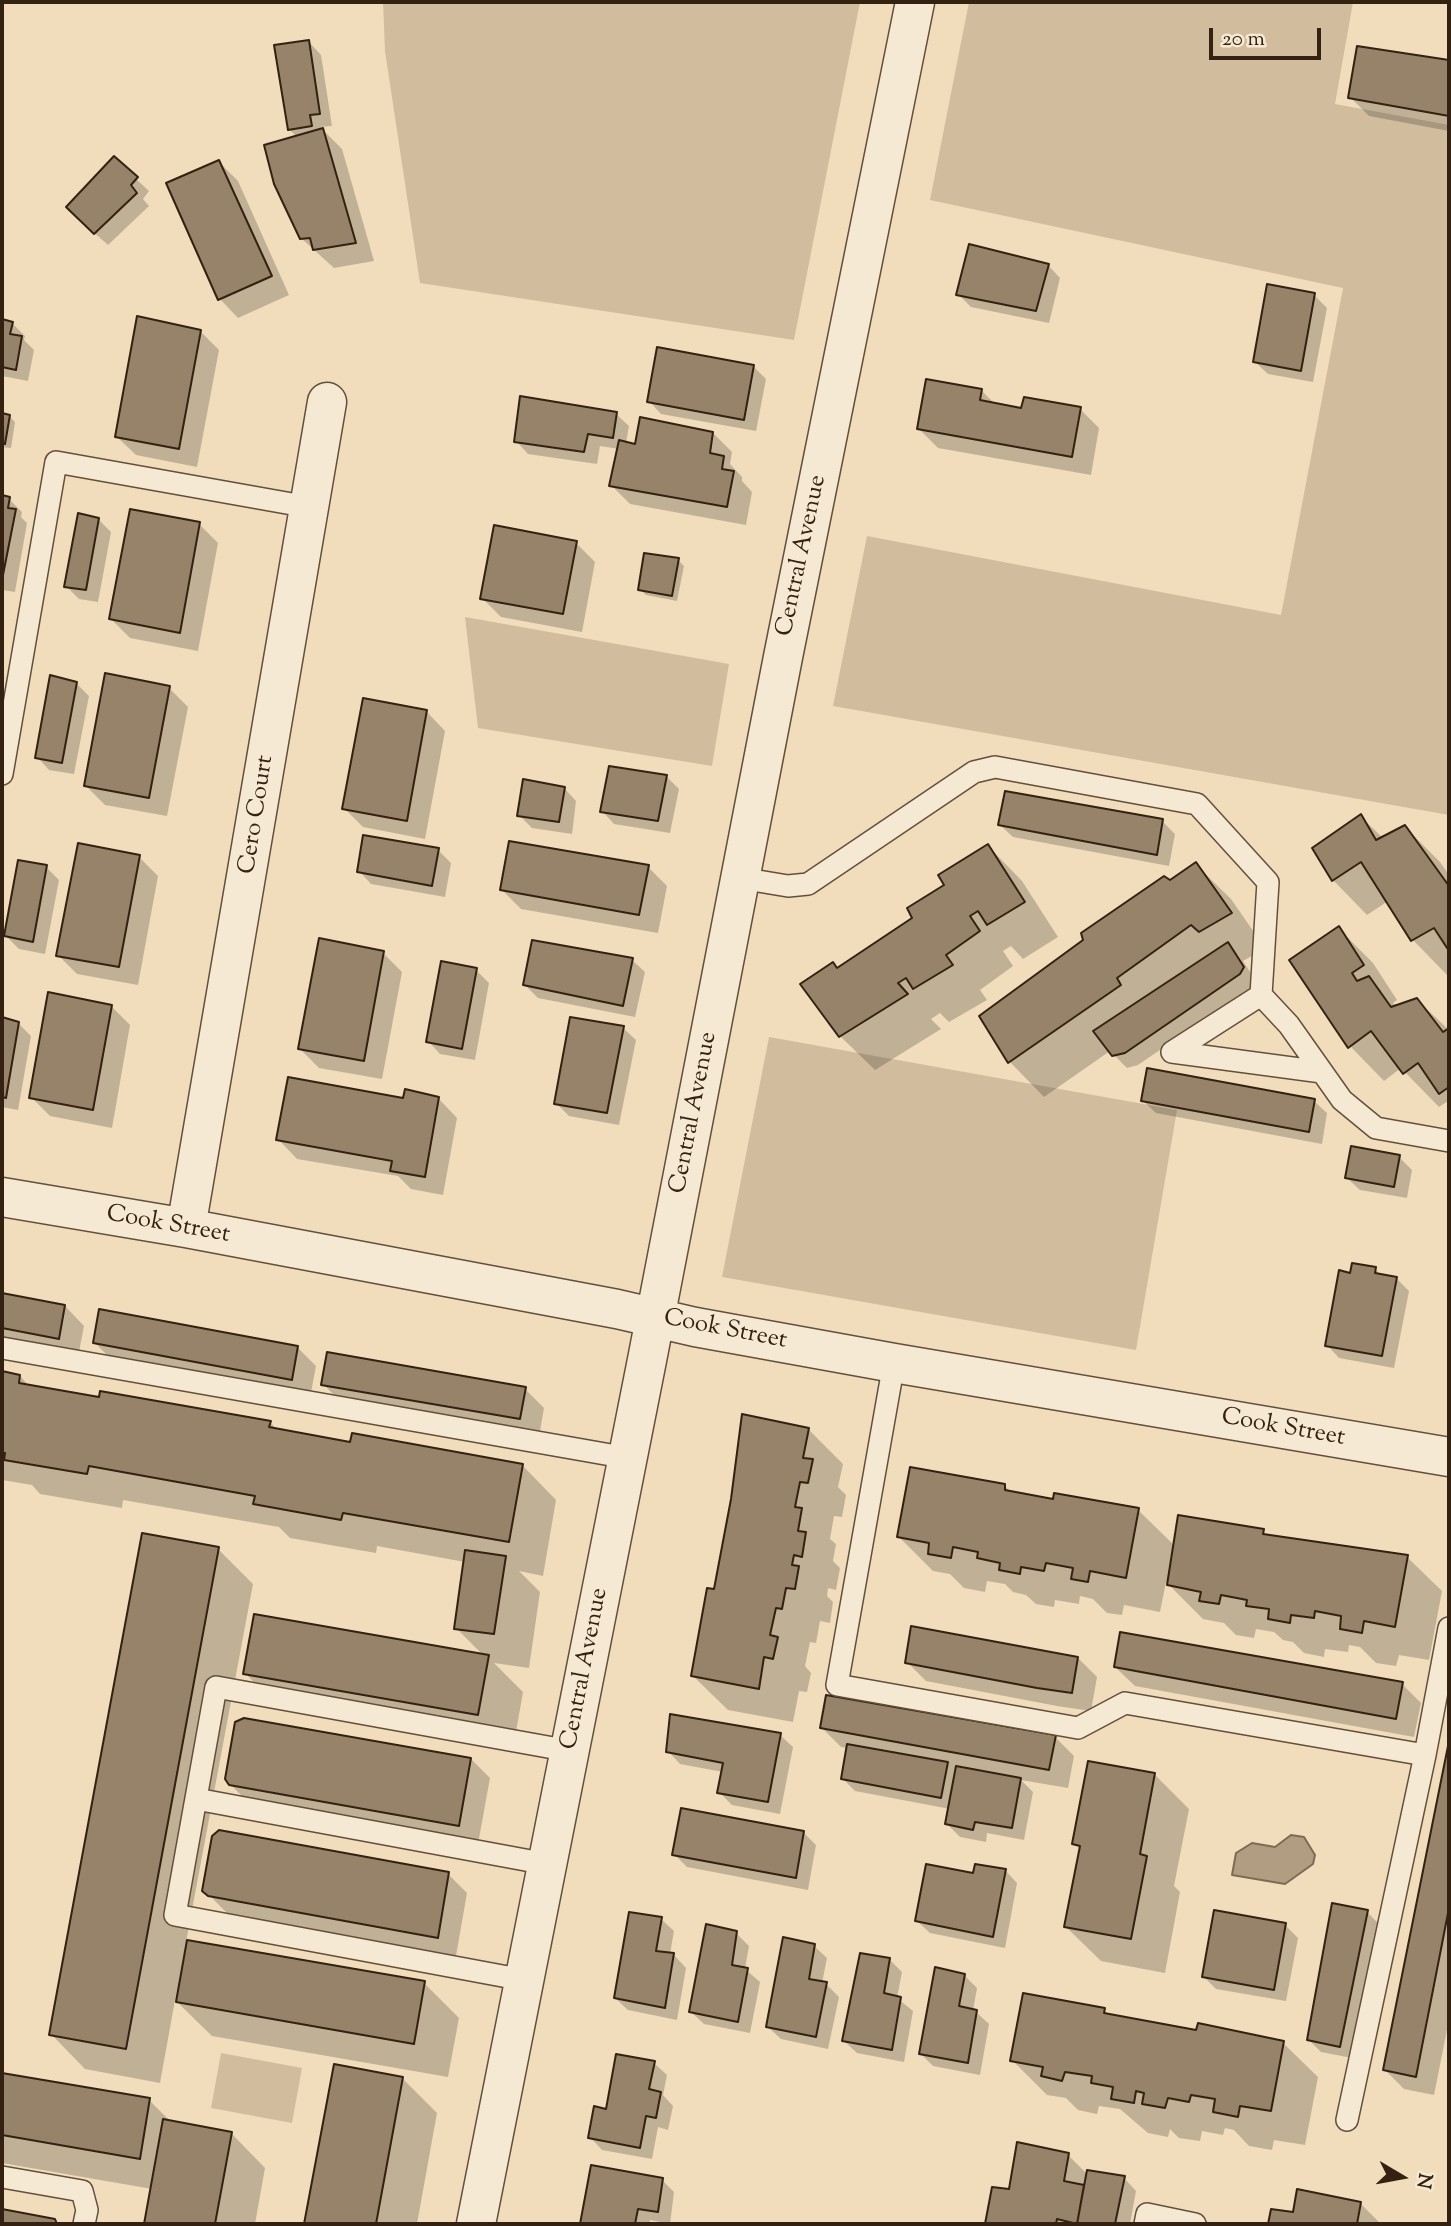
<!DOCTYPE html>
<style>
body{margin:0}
#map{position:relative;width:1451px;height:2226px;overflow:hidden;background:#f1ddbb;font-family:"Sorts Mill Goudy",serif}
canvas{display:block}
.frame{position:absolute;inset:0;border:4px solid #342111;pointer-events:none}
.north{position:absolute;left:1367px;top:2142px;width:70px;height:70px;-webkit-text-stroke:5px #f6e9d3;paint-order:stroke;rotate:100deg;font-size:19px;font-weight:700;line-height:28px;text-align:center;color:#342111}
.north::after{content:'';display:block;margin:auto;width:24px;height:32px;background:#342111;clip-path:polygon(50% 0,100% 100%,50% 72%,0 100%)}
.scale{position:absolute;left:1209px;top:28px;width:112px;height:32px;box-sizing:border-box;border:4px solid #342111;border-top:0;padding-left:9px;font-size:21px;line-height:24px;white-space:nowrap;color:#342111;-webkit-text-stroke:5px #f6e9d3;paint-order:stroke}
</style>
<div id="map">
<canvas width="1451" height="2226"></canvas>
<div class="frame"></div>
<div class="north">N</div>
<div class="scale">20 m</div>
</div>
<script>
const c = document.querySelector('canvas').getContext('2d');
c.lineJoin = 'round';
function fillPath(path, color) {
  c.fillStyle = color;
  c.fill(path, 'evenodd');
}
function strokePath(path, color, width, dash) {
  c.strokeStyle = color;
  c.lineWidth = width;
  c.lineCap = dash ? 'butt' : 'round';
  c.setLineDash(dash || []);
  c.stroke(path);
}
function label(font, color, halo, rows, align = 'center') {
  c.font = font + ' "Sorts Mill Goudy",serif';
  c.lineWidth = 5;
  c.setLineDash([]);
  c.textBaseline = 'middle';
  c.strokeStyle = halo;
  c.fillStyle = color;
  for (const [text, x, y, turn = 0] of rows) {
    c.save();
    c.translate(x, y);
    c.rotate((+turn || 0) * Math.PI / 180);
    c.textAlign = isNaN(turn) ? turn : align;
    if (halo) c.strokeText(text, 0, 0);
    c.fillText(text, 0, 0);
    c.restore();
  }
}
const green = new Path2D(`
 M383 2H860L794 340 420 283 385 51Z
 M969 2H1353L1335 104 1449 125V815L833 706 867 536 1281 615 1343 288 930 200Z
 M465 617 729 664 712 766 478 728Z
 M769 1037 1177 1110 1136 1350 722 1277Z
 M221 2053 302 2068 292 2123 211 2108Z`);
const water = new Path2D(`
 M1291 1835 1304 1837 1315 1855 1313 1864 1285 1884 1232 1875 1236 1853 1252 1843 1275 1847Z`);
const shadow = new Path2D(`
 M309 42 321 55 332 126 320 127 342 149 374 261 334 268 301 238 297 137 289 129Z
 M1359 48 1449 62V131L1369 116 1350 97Z
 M219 162 238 181 289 295 238 318 220 299Z
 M136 179 149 191 143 199 149 206 108 245 80 220Z
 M1048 265 1060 278 1049 323 971 307 958 294Z
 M1314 295 1327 308 1313 382 1268 374 1255 362Z
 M2 321 12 323 25 336 24 340 34 350 28 381 2 376Z
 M200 331 219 350 197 467 136 455 116 436Z
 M753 366 766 379 756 431 661 414 649 401Z
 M982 391 996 405 1022 410 1080 409 1099 428 1091 475 938 448 919 429Z
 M616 414 629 426 626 443 637 446 713 433 732 452 730 464 742 477V481L752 492 746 525 630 504 611 485 619 449 600 446 597 464 528 454 516 441Z
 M2 415 9 416 15 422 11 448 2 447Z
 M2 497 9 499 22 512 21 517 27 523 15 592 2 590Z
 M98 519 111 532 98 602 79 599 66 586Z
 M199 524 218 543 198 651 130 638 111 619Z
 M576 543 595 562 582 632 501 617 482 598Z
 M678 560 684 566 677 601 646 595 640 589Z
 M76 683 89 696 74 774 49 770 37 757Z
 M169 688 188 707 167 816 105 805 86 786Z
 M426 711 445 731 425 839 363 827 344 808Z
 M666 776 679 789 670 833 614 824 602 811Z
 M564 788 576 801 572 834 532 828 519 815Z
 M1360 816 1383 838 1405 827 1440 862 1449 875V973L1447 975 1413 940 1388 901 1367 915 1333 880 1314 849Z
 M1162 821 1175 834 1169 866 1013 837 1000 825Z
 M988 846 1022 881 1058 937 1023 959 1011 946 1003 951 1013 966 980 990 987 1000 949 1022 940 1013 931 1019 941 1029 875 1070 840 1036 838 970 914 918Z
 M438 850 451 863 445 897 371 884 359 871Z
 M139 857 158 876 138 985 77 974 58 955Z
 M1196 865 1231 899 1265 948 1243 961 1256 981 1252 987 1138 1065 1127 1068 1110 1051 1044 1097 1010 1062 981 1016Z
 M46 867 59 880 45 954 19 949 6 936Z
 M648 867 667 886 658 933 521 909 502 890Z
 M1339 929 1373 963 1397 1000 1393 1003 1398 1007 1417 1000 1449 1030V1102L1448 1101 1439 1107 1401 1068 1384 1081 1350 1046Z
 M383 953 402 972 382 1079 319 1068 300 1049Z
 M632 960 645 972 635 1017 538 998 525 985Z
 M476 970 489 983 475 1060 440 1054 428 1041Z
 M111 1006 130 1025 112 1128 50 1116 31 1097Z
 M2 1019 18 1023 31 1036 18 1110 2 1107Z
 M623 1028 636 1040 619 1125 569 1116 556 1103Z
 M438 1098 457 1118 443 1195 411 1189 398 1176 297 1159 278 1139 405 1100Z
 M1143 1101H1314L1327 1113 1322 1144 1156 1113Z
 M1399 1157 1412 1170 1407 1198 1360 1190 1347 1178Z
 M1375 1269 1382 1276 1396 1278 1409 1291 1394 1368 1339 1358 1327 1345 1352 1275Z
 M2 1295 65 1306 84 1326 78 1357 2 1342Z
 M95 1343 297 1347 316 1366 310 1398 114 1362Z
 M2 1373 20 1376 30 1387 270 1422 278 1431 352 1444 522 1465 556 1500 543 1576 519 1571 540 1592 529 1668 494 1663 523 1692 513 1749 279 1708 245 1673 484 1656 456 1628 465 1562 377 1546 376 1553 290 1538 279 1527 123 1500 122 1508 40 1494 32 1485 2 1480Z
 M323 1384 525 1389 544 1408 539 1437 342 1403Z
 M808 1429 843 1464 838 1487 846 1495 842 1517 834 1516 830 1539 836 1544 833 1561 840 1568 836 1590 828 1588 827 1596 833 1602 830 1623 820 1621 816 1643 810 1642 805 1666 811 1673 807 1692 799 1691 793 1722 728 1710 693 1676 715 1591Z
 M1005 1486 1012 1494 1054 1501 1138 1510 1175 1546 1263 1531 1269 1537 1407 1557 1442 1591 1429 1660 1399 1655 1396 1666 1376 1663 1360 1647 1349 1645 1348 1652 1325 1649 1324 1657 1304 1653 1293 1642 1283 1640 1274 1632 1256 1629 1254 1638 1236 1635 1224 1623 1203 1619 1166 1582 1160 1612 1124 1605 1122 1615 1107 1613 1093 1599 1080 1596 1079 1604 1055 1600 1054 1607 1036 1604 1026 1595 1013 1592 1005 1584 987 1581 985 1592 964 1588 950 1574 933 1571 898 1536Z
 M218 1549 253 1584 186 1942 424 1983 459 2018 448 2077 212 2036 175 2000 160 2083 85 2069 51 2034Z
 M1078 1658 1097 1677 1091 1711 1057 1706 926 1681 907 1662Z
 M1115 1667 1402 1684 1421 1703 1414 1737 1135 1686Z
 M822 1728 1055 1737 1074 1756 1068 1788 1021 1780 1033 1792 1024 1840 987 1833 986 1842 960 1837 947 1824 950 1809 855 1791 843 1779 848 1748 841 1747Z
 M780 1735 793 1747 780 1814 732 1805 719 1792 723 1772 680 1764 668 1751Z
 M1449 1750V2020L1434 2095 1404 2089 1385 2070Z
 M471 1759 490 1778 478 1844 250 1804 230 1784Z
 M1154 1774 1189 1809 1174 1886 1180 1892 1165 1973 1101 1961 1066 1927 1081 1850 1074 1843Z
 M804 1833 816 1845 808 1890 687 1867 674 1854Z
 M1005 1870 1017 1883 1005 1948 930 1933 917 1921 975 1875Z
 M448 1874 467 1893 456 1956 228 1914 204 1890Z
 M1367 1912 1379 1924 1352 2058 1321 2052 1309 2040Z
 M661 1919 674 1931 670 1954 674 1955 686 1968 677 2020 628 2010 615 1998Z
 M1285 1925 1298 1938 1286 2001 1216 1989 1203 1976Z
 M736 1933 749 1946 745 1969 760 1982 750 2033 704 2024 691 2012Z
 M814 1946 827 1958 822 1983 826 1984 839 1997 828 2049 781 2039 768 2027Z
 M890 1960 902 1972 897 1998 913 2011 904 2062 857 2053 844 2041Z
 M964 1975 977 1988 973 2011 976 2012 989 2024 980 2075 933 2066 921 2054Z
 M1104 2010 1111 2017 1197 2032 1283 2043 1318 2077 1305 2145 1274 2140 1272 2150 1249 2146 1234 2130 1225 2128 1223 2135 1202 2131 1200 2141 1179 2138 1170 2129 1168 2137 1148 2133 1120 2109 1099 2106 1097 2114 1078 2110 1066 2098 1047 2095 1012 2060Z
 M654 2063 667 2075 663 2095 673 2106 668 2130 658 2127 652 2159 602 2150 590 2137 607 2111Z
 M335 2066 402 2078 437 2113 417 2224H306Z
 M2 2075 149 2100 172 2123 231 2133 265 2168 255 2224H145L152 2189 2 2163Z
 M1068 2155 1088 2175 1124 2178 1136 2191 1130 2224H987L994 2189 1010 2191Z
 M593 2167 662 2180 674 2192 670 2224 650 2220 649 2224H582Z
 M1360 2203 1381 2224H1270L1272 2211 1294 2214Z`);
const building = new Path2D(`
 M309 40 320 114 310 115 312 126 288 130 274 45Z
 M1357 46 1449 60V116L1348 98Z
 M323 128 356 243 313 250 310 238 300 239 274 184 264 145Z
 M114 156 138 177 131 185 137 193 94 234 66 207Z
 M219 160 272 276 218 300 166 183Z
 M969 244 1049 264 1036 311 956 295Z
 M1267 284 1315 293 1301 371 1253 362Z
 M137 316 201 330 179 449 115 437Z
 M2 319 13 322 10 334 22 336 16 370 2 367Z
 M657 347 754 365 744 420 647 402Z
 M926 379 982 389 980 400 1021 408 1024 397 1081 407 1072 457 917 429Z
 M520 396 617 412 613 438 588 434 584 452 514 442Z
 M2 413 10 415 5 444 2 443Z
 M640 417 713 432 710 453 724 456 722 469 734 471 727 507 609 486 619 440 635 444Z
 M2 495 10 497 8 508 16 509 2 580Z
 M130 509 200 522 180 633 109 619Z
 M78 513 99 518 86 590 64 587Z
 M494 525 577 541 563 614 480 599Z
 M644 553 679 558 672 596 638 590Z
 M105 673 170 686 149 798 84 786Z
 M50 675 77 682 62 763 35 758Z
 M363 698 427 710 407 821 342 809Z
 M609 766 667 775 658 821 600 812Z
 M523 779 565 787 559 822 517 816Z
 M1005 791 1163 819 1157 855 998 825Z
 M1361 814 1376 840 1405 825 1449 886V951L1434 928 1411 941 1361 862 1332 881 1312 848Z
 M363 835 439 848 432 886 357 872Z
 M509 841 649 865 639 915 500 890Z
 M78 843 140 855 119 967 56 956Z
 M988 844 1025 902 987 925 978 911 970 916 980 931 946 955 953 965 913 989 906 978 898 983 908 994 839 1037 800 984 833 962 837 968 912 918 907 908 944 885 938 875Z
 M18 860 47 865 33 942 4 936Z
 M1196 862 1232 913 1199 932 1191 925 1117 978 1121 985 1008 1063 979 1016 1083 940 1081 933 1164 876 1170 880Z
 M1339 926 1364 965 1352 973 1357 981 1369 976 1391 1007 1417 998 1443 1032 1449 1028V1087L1439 1094 1418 1063 1403 1074 1371 1031 1348 1048 1289 960Z
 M319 938 384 951 364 1061 298 1049Z
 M532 940 633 958 623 1006 523 985Z
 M1228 942 1244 967 1240 974 1125 1053 1112 1056 1093 1031Z
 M441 961 477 968 462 1049 426 1042Z
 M48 992 112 1005 93 1110 29 1098Z
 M2 1017 19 1022 6 1098 2 1097Z
 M570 1017 624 1026 607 1113 554 1104Z
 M1147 1068 1315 1099 1309 1132 1141 1101Z
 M288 1077 403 1098 405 1089 439 1097 425 1177 390 1171 392 1161 276 1140Z
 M1351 1146 1400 1155 1394 1187 1345 1178Z
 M1352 1263 1376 1267 1375 1273 1397 1277 1382 1356 1325 1346 1339 1270 1350 1273Z
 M2 1293 65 1305 59 1339 2 1328Z
 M99 1309 298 1346 292 1380 93 1343Z
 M327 1352 526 1387 520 1419 321 1385Z
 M2 1371 20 1375 19 1383 99 1397 100 1391 271 1421 269 1427 350 1442 352 1433 523 1464 509 1542 343 1513 341 1520 253 1504 255 1496 89 1466 87 1474 4 1460 5 1453H2Z
 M742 1414 809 1428 803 1458 813 1459 808 1483 800 1482 795 1507 802 1508 798 1531 806 1532 802 1557 794 1555 792 1565 799 1566 795 1589 786 1588 782 1609 776 1608 770 1635 778 1637 773 1659 764 1657 759 1689 691 1676 707 1588 714 1589 731 1499Z
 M910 1467 1005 1484V1490L1053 1499 1054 1493 1139 1508 1126 1578 1090 1571 1088 1582 1071 1579 1073 1568 1046 1563 1044 1571 1021 1567 1020 1574 999 1570 1000 1563 977 1558 978 1552 953 1547 951 1558 928 1554 929 1543 897 1537Z
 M1178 1515 1264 1529 1263 1534 1408 1555 1395 1627 1364 1621 1362 1633 1340 1629 1341 1616 1315 1611 1314 1618 1291 1615 1290 1623 1268 1619 1269 1609 1246 1606 1247 1600 1221 1595 1219 1604 1199 1601 1201 1592 1167 1585Z
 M142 1533 219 1547 126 2049 49 2035Z
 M465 1550 506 1556 494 1634 454 1629Z
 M254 1614 489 1655 478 1715 243 1674Z
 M911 1626 1078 1657 1072 1693 1037 1688 905 1663Z
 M1120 1632 1403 1682 1396 1719 1114 1667Z
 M826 1695 1056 1735 1049 1770 820 1728Z
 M670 1714 781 1733 768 1802 717 1793 723 1763 666 1752Z
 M244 1718 471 1758 459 1826 229 1785 225 1779 235 1722Z
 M1449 1741V1908L1416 2077 1383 2070Z
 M847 1744 948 1762 941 1798 841 1779Z
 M1088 1761 1155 1773 1140 1854 1147 1856 1131 1939 1064 1927 1080 1846 1072 1844Z
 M956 1766 1021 1778 1012 1828 975 1822 973 1830 945 1824Z
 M681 1808 804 1831 796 1878 672 1855Z
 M219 1830 449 1872 438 1938 208 1896 202 1891 212 1836Z
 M926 1864 973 1873 975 1864 1006 1869 993 1937 915 1921Z
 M1332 1903 1368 1910 1340 2047 1307 2040Z
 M1214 1910 1286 1923 1274 1990 1202 1977Z
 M629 1912 662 1917 656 1951 674 1953 665 2008 614 1998Z
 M706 1924 737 1931 732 1965 748 1968 738 2022 689 2012Z
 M783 1937 815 1944 809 1979 827 1982 816 2037 766 2027Z
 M187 1940 425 1981 414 2044 176 2002Z
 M860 1953 890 1958 884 1993 901 1997 892 2050 842 2041Z
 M935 1967 965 1974 959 2006 977 2010 968 2063 919 2054Z
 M1023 1993 1105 2008 1104 2013 1196 2030 1198 2023 1284 2041 1271 2111 1240 2106 1238 2117 1213 2112 1215 2099 1191 2095 1189 2102 1168 2098 1165 2108 1142 2104 1144 2093 1136 2091 1134 2103 1111 2099 1113 2087 1091 2083 1092 2076 1065 2072 1062 2081 1041 2076 1043 2067 1010 2061Z
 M616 2054 655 2061 649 2089 661 2092 656 2118 646 2116 640 2148 588 2138 594 2106 606 2109Z
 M334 2064 403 2077 376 2224H304Z
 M2 2073 150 2098 140 2159 2 2135Z
 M163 2119 232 2132 215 2224H144Z
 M1017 2142 1069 2153 1064 2181 1084 2185 1077 2224 1057 2219 1056 2224H985L992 2187 1009 2189Z
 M591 2165 663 2178 658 2212 638 2209 635 2224H580Z
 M1087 2170 1125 2176 1115 2224H1077Z
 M1297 2189 1361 2202 1357 2224H1268L1271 2209 1293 2212Z
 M2 2209 55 2219 57 2224H2Z`);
const lane = new Path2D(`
 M2 774 56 462 309 507
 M740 878 788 886 808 884 974 772 995 767 1197 804 1268 882 1261 995 1289 1025 1342 1100 1376 1128 1449 1141
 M1261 995 1172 1052 1322 1072
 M2 1348 628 1458
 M894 1363 837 1685 1078 1728 1125 1703 1425 1755 1347 2120
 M1425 1755 1449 1628
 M196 1799 547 1864
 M524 1980 175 1915 216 1687 570 1751
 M2 2177 82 2191 87 2210 84 2224
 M1145 2224 1147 2214 1195 2224`);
const street = new Path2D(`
 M2 1197 186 1228 617 1309 695 1327 894 1363 1449 1457
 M186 1228 327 402
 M476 2224 647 1360 783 657 915 2`);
const streetNames = [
 ["Central Avenue",803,556,-78],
 ["Cero Court",258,815,-81],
 ["Central Avenue",695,1113,-79],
 ["Cook Street",168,1226,10],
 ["Cook Street",725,1331,11],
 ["Cook Street",1283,1429,10],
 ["Central Avenue",586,1669,-79]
];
fillPath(green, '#d1bd9e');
fillPath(water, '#b19d81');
strokePath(water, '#7f6b54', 2);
fillPath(shadow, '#0003');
fillPath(building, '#968369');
strokePath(building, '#342111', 2);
strokePath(lane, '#63503c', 24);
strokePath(street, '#63503c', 41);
strokePath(lane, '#f6e9d3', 21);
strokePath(street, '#f6e9d3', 38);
label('24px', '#342111', '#f6e9d3', streetNames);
</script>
